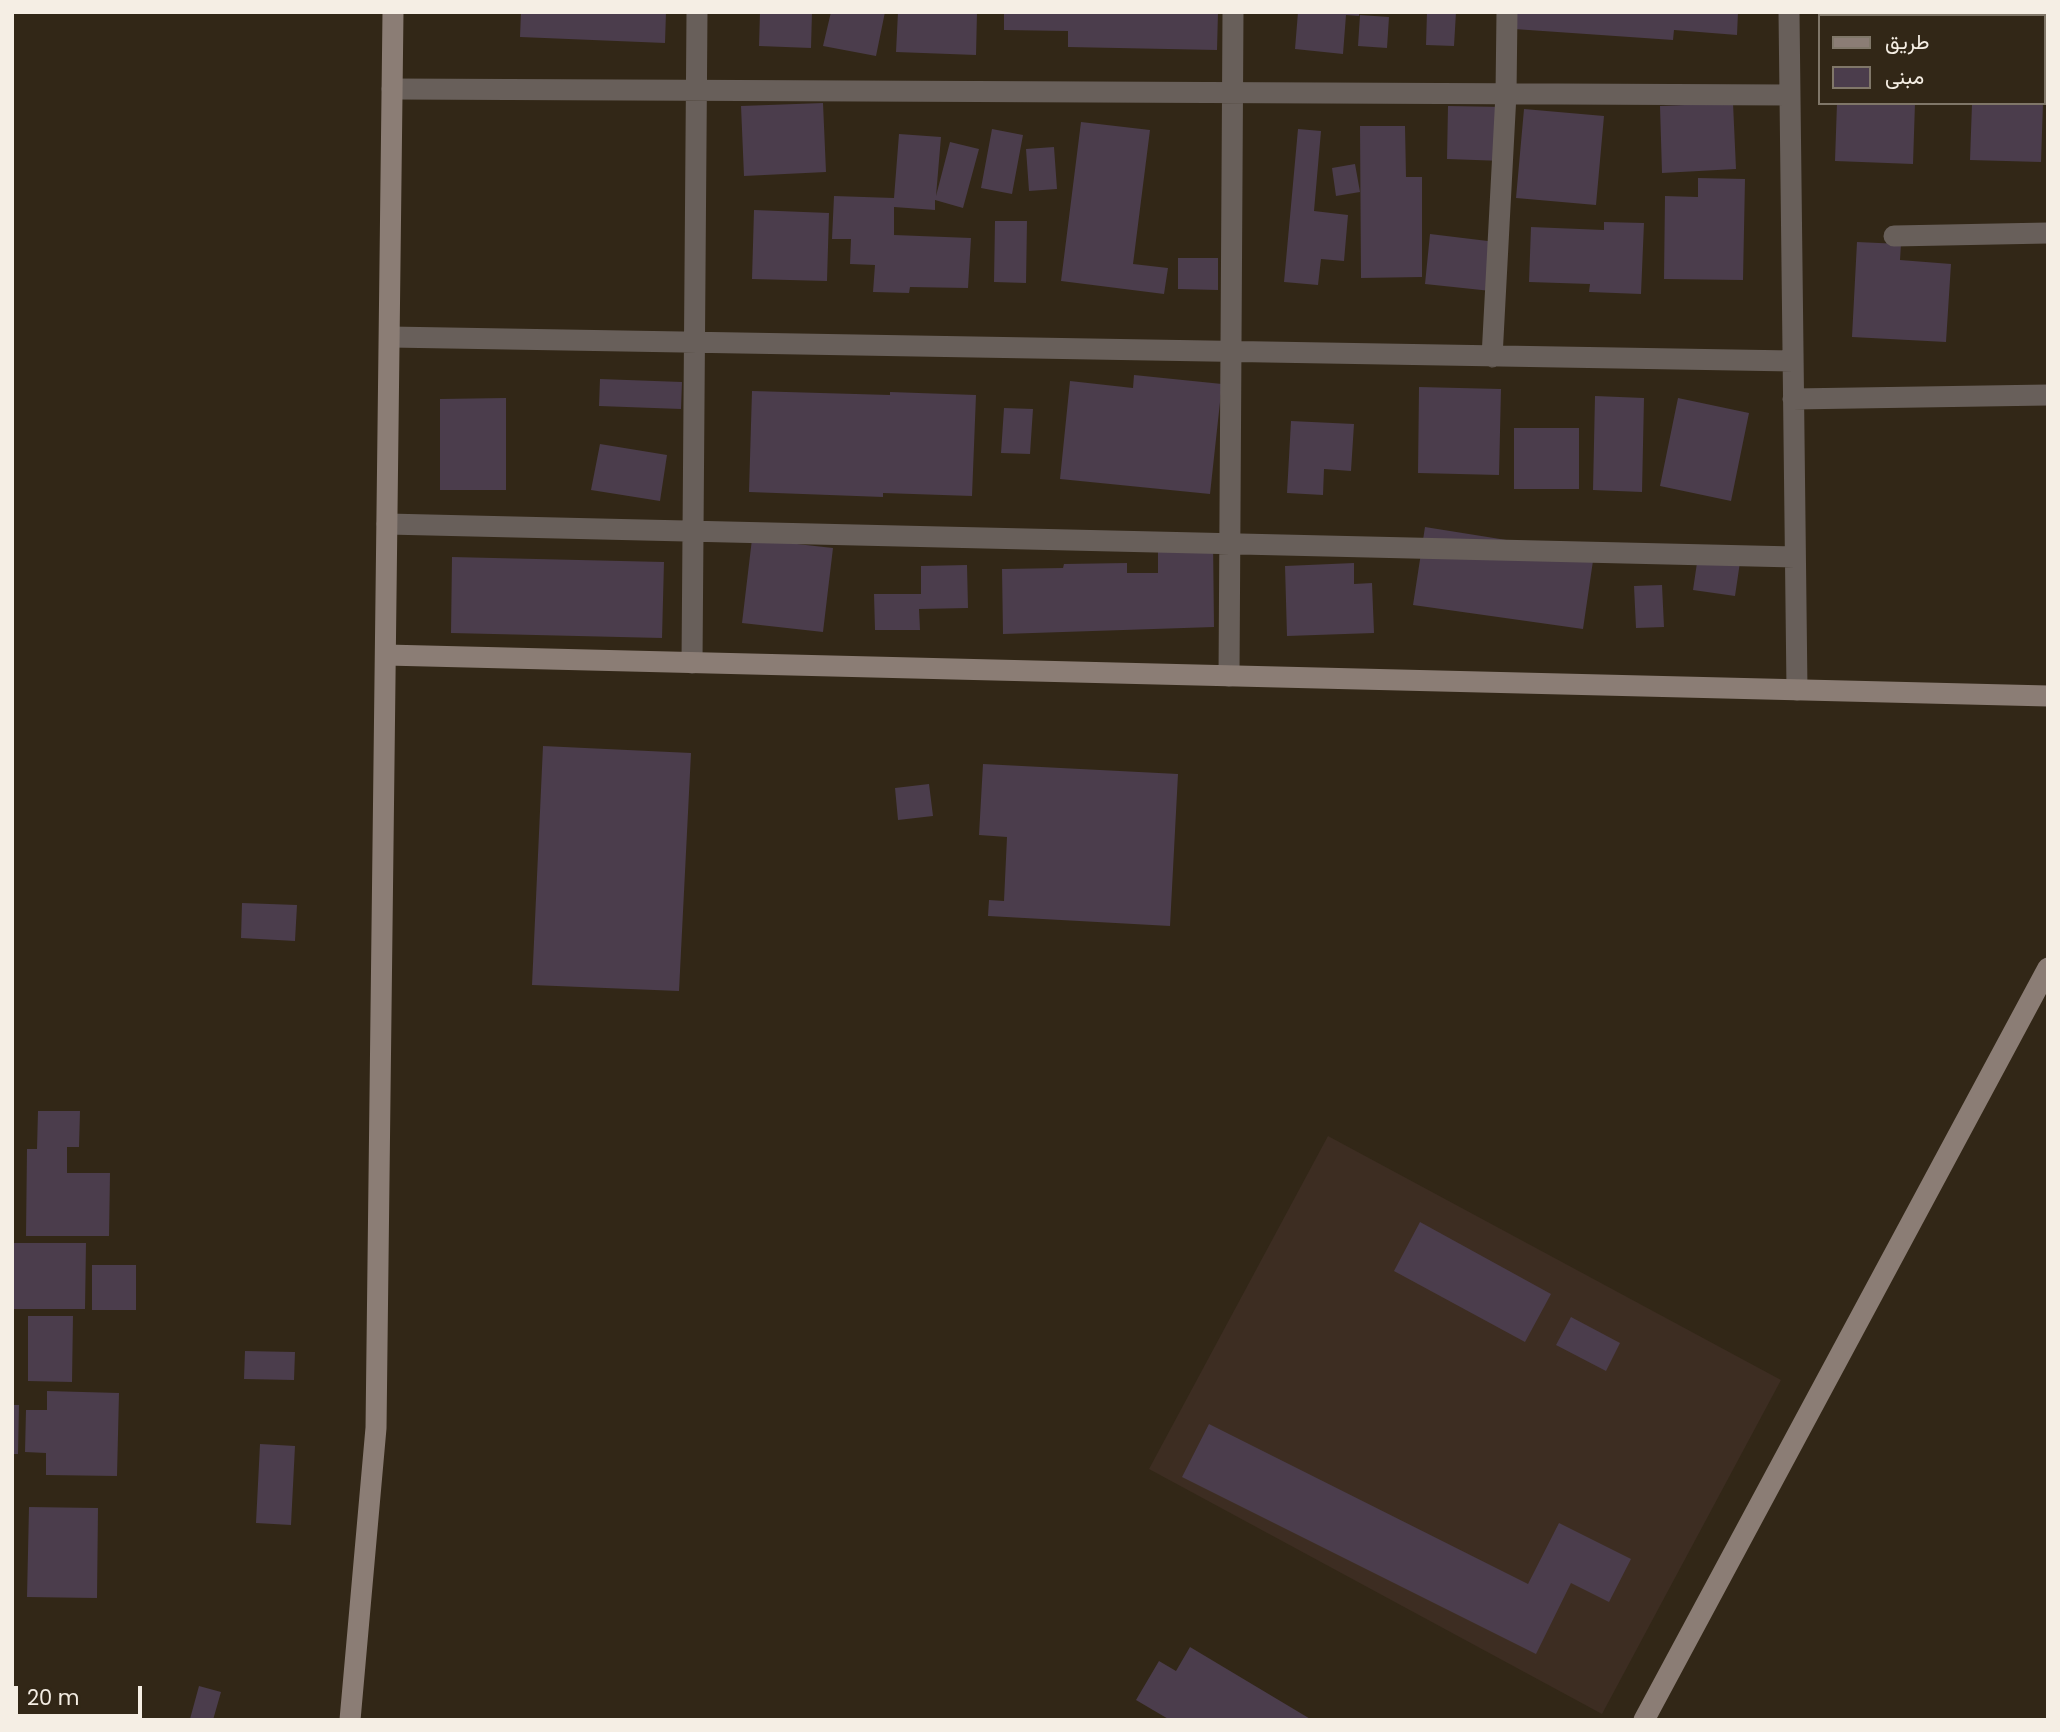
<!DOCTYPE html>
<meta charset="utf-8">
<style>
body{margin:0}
#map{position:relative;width:2060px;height:1732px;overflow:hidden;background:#322717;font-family:Poppins,Vazirmatn,sans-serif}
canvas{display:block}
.frame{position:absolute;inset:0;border:14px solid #f5eee4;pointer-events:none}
.legend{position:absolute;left:1818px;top:14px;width:228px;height:91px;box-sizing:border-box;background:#322717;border:2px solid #807769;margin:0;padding:9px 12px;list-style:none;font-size:21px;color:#f5eee4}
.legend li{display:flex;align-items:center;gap:14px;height:35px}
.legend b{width:35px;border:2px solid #807769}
.scale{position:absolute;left:14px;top:1686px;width:128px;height:32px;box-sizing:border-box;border:4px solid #f5eee4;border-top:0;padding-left:9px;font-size:21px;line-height:24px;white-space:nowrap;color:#f5eee4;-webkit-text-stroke:5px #322717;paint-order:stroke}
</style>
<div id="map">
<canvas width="2060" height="1732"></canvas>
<div class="frame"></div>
<ul class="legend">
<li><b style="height:9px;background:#8b7d75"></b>طريق</li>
<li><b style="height:19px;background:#4b3d4c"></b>مبنى</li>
</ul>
<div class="scale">20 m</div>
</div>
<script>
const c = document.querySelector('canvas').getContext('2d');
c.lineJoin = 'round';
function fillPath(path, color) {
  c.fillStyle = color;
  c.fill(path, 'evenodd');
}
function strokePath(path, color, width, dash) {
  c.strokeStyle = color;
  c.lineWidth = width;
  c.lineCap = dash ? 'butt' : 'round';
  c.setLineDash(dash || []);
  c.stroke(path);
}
const education = new Path2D(`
 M1328 1136 1781 1380 1602 1714 1149 1469Z`);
const building = new Path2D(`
 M521 12H666L665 43 520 37Z
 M760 12H812L811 48 759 46Z
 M831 12H885L876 56 823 46Z
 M898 12H977L976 55 896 52Z
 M1004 12H1218L1217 50 1068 47V31L1004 30Z
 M1298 12H1359V16L1346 15 1343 54 1295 49Z
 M1427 12H1456L1454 46 1426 45Z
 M1515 12H1738L1737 35 1674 30 1673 40 1514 29Z
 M1840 12H1900V16H1840Z
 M1911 12H2045V16H1911Z
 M1360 15 1389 17 1387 48 1358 46Z
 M823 103 826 172 744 176 741 106Z
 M1733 103 1736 169 1662 173 1660 106Z
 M1837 103H1915L1913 164 1835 161Z
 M2017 103H2043L2041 162 1970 160 1972 104Z
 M1448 106 1504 107 1503 161 1447 159Z
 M1524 109 1604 116 1596 205 1516 198Z
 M1081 122 1150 130 1133 264 1168 268 1164 294 1061 281Z
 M1360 126H1405L1406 177H1422V277L1361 278Z
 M992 129 1023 135 1012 194 981 188Z
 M1298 129 1321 131 1314 211 1348 215 1344 261 1321 259 1318 285 1284 282Z
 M899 134 941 137 936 196 950 142 979 149 963 208 935 200V210L894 207V235L971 238 968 288 910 287 909 293 873 292 875 265 850 264 851 239H832L834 196 894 198Z
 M1054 147 1057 189 1029 191 1026 149Z
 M1355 164 1360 192 1336 196 1332 168Z
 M1698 178 1745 179 1743 280 1664 279 1665 196 1698 197Z
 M754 210 829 213 827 281 752 279Z
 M995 221H1027L1026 283 994 282Z
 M1604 222 1644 223 1641 294 1589 292 1590 284 1529 282 1531 227 1604 230Z
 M1430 234 1496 242 1491 291 1425 284Z
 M1857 242 1901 244 1900 260 1951 264 1946 342 1852 337Z
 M1178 258H1218V290L1178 289Z
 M1134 375 1222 384 1210 494 1060 479 1070 381 1133 388Z
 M600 379 682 382 681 409 599 406Z
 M1419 387 1501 389 1499 475 1418 473Z
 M752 391 890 395V392L976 395 972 496 883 493V497L749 492Z
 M1595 396 1644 398 1642 492 1593 490Z
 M506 398V490H440V399Z
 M1678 398 1749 413 1731 501 1660 486Z
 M1004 408 1033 409 1030 454 1001 453Z
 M1291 421 1354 424 1351 471 1324 469 1323 495 1287 493Z
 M1514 428H1579V489H1514Z
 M600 444 667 455 660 501 591 490Z
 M1425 527 1594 554 1583 629 1413 605Z
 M752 539 833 548 823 632 742 623Z
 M1213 540 1214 627 1003 634 1002 569 1063 568 1064 564 1127 563V573H1158V541Z
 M1698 556 1740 562 1735 596 1693 590Z
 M452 557 664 562 662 638 451 633Z
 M1354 563V584L1372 583 1374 633 1287 636 1285 566Z
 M967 565 968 608 919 609 920 630H875L874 594H921V566Z
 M1662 585 1664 627 1636 628 1634 586Z
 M543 746 691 753 679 991 532 985Z
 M983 764 1178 774 1170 926 988 916 989 900 1004 901 1007 837 979 835Z
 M929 784 933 816 898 820 895 788Z
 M242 903 297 905 295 941 241 938Z
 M38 1111H80L79 1147H67V1173H110L109 1236H26L27 1149H37Z
 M1420 1222 1551 1294 1525 1342 1394 1271Z
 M12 1243H86L85 1309H12Z
 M92 1265H136V1310H92Z
 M28 1316H73L72 1382 28 1381Z
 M1571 1317 1620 1343 1606 1371 1556 1345Z
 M245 1351 295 1352 294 1380 244 1379Z
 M47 1391 119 1393 117 1476 46 1475V1453L25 1452 26 1410H47Z
 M12 1405H19L18 1454H12Z
 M1209 1424 1528 1584 1559 1523 1631 1559 1609 1602 1571 1583 1536 1654 1182 1477Z
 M260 1444 295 1446 291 1525 256 1523Z
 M29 1507 98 1508 97 1598 27 1597Z
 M1190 1647 1312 1720H1170L1136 1700 1159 1661 1176 1671Z
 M199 1686 221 1692 213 1720 190 1719Z`);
const street = new Path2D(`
 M1789 12 1797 690
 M392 89 1790 95
 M1894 236 2048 233
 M390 337 1793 361
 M1492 357 1506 94 1507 12
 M1793 399 2048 395
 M387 524 1795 557
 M692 663 697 12
 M1229 676 1233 12`);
const secondary = new Path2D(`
 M386 655 2048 696
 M350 1720 376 1428 393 12
 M1644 1720 2048 968`);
fillPath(education, '#3d2d22');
fillPath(building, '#4b3d4c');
strokePath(street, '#685f5a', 21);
strokePath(secondary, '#8b7d75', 21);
</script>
